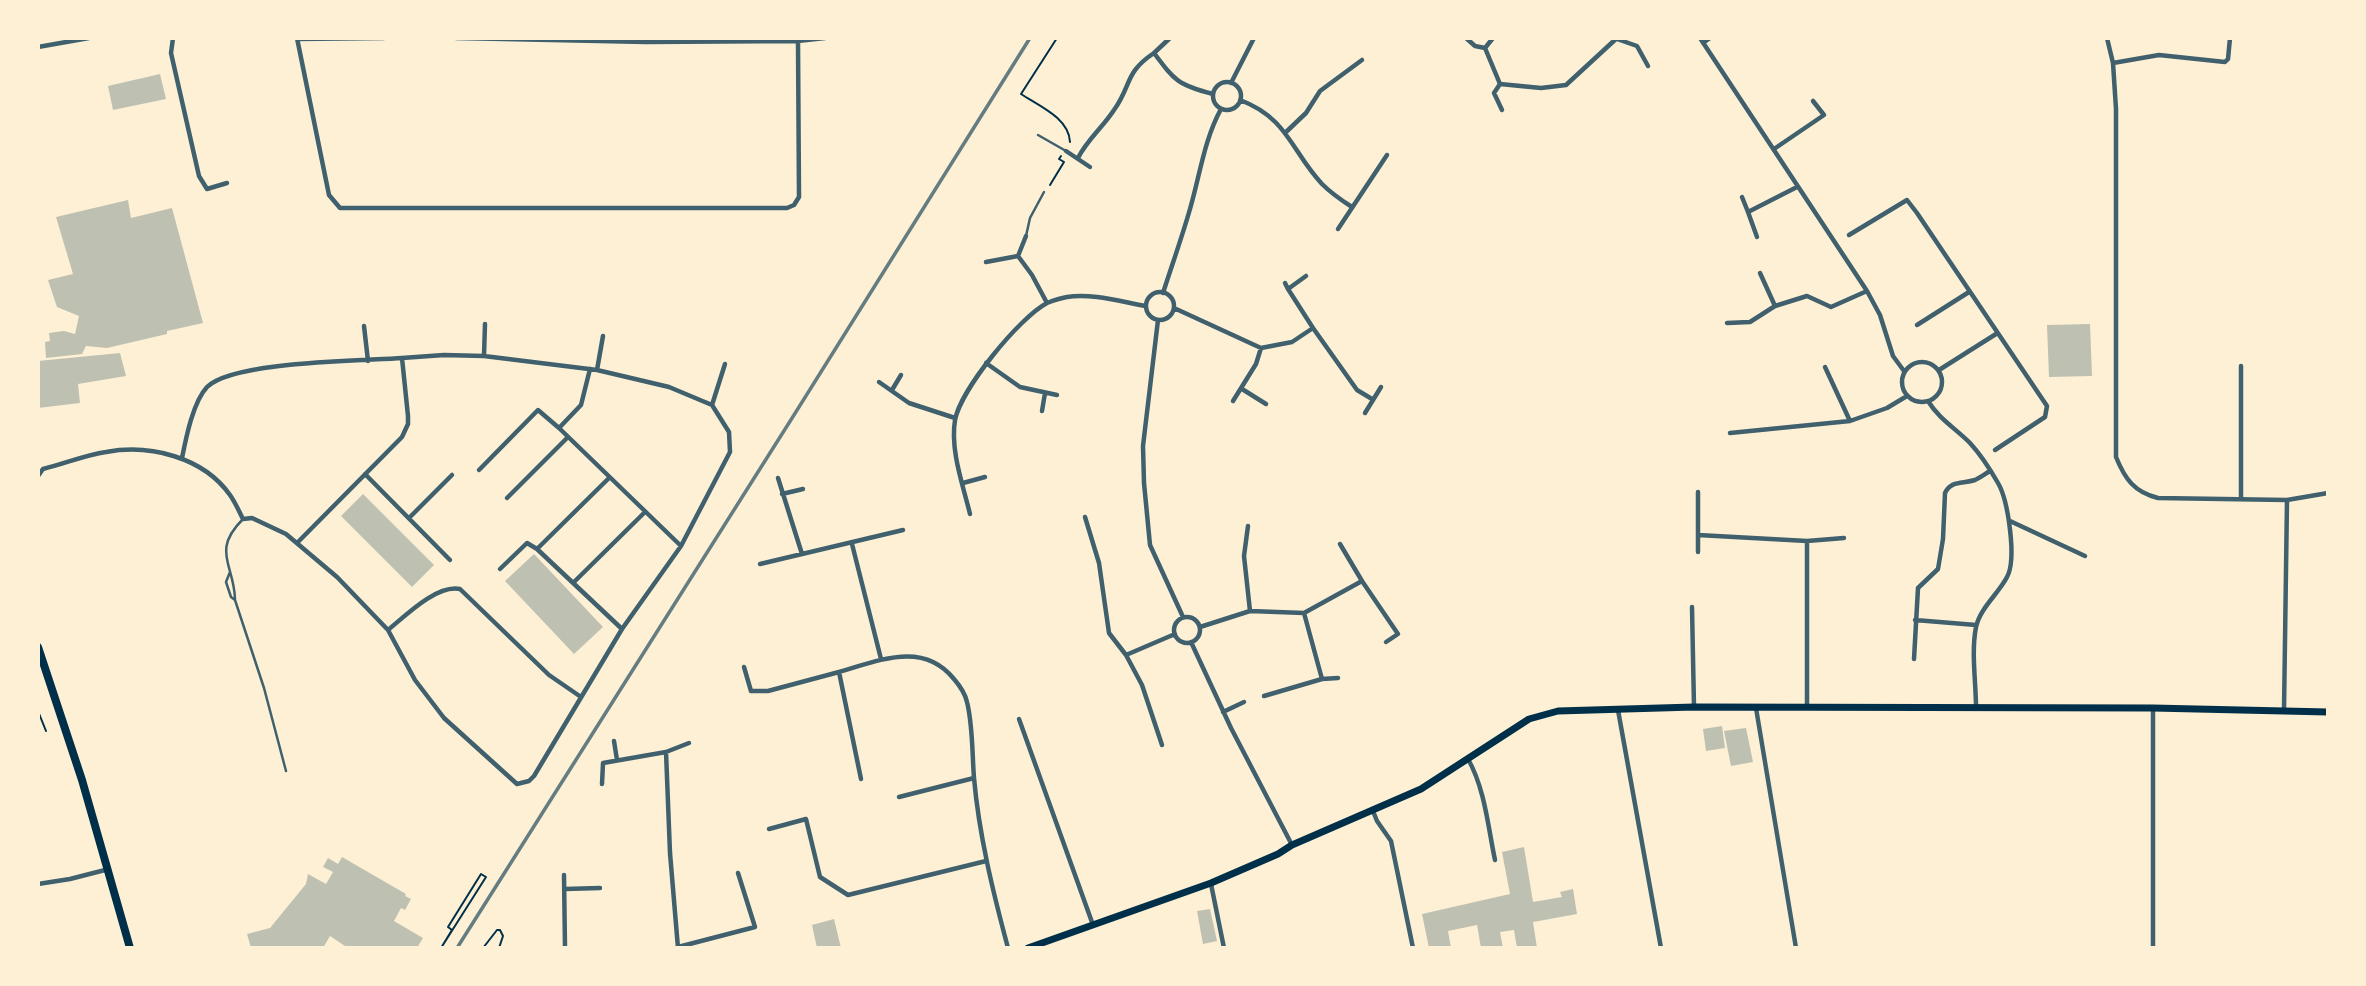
<!DOCTYPE html>
<style>
body{margin:0}
#map{position:relative;width:2366px;height:986px;overflow:hidden;background:#fdf0d5;font-family:Rubik,sans-serif}
canvas{display:block}
.frame{position:absolute;inset:0;border:40px solid #fdf0d5;pointer-events:none}
</style>
<div id="map">
<canvas width="2366" height="986"></canvas>
<div class="frame"></div>
</div>
<script>
const c = document.querySelector('canvas').getContext('2d');
c.lineJoin = 'round';
function fillPath(path, color) {
  c.fillStyle = color;
  c.fill(path, 'evenodd');
}
function strokePath(path, color, width, dash) {
  c.strokeStyle = color;
  c.lineWidth = width;
  c.lineCap = dash ? 'butt' : 'round';
  c.setLineDash(dash || []);
  c.stroke(path);
}
const building = new Path2D(`
 M160 74 166 99 113 110 108 86Z
 M128 200 131 218 172 208 203 323 167 331V334L107 348 86 346 82 354 46 358 45 342 50 341 49 333 64 331 75 334 79 316 57 307 48 280 73 274 56 217Z
 M2090 324 2092 376 2049 377 2047 325Z
 M120 353 126 376 78 384 80 403 38 408V361Z
 M363 494 434 565 412 587 341 516Z
 M534 554 603 627 574 654 505 581Z
 M1722 726 1725 748 1706 751 1703 729Z
 M1746 728 1753 762 1731 766 1724 731Z
 M1524 847 1533 902 1562 897 1560 892 1573 889 1577 914 1533 922 1537 948H1517L1514 930 1500 932 1503 948H1481L1477 925 1448 931 1451 948H1429L1422 914 1510 894 1502 852Z
 M342 857 406 894 405 896 411 899 405 910 401 908 394 921 423 938 417 948H348L330 936 323 948H251L247 934 270 928 306 884 308 874 326 884 333 872 323 867 328 858 338 864Z
 M1210 909 1217 941 1203 944 1197 911Z
 M834 919 841 948H817L812 925Z`);
const path = new Path2D(`
 M1057 38 1021 94C1039 106 1069 118 1070 142
 M1050 185 1064 162 1059 159 1061 156
 M38 711 46 731
 M441 948 486 877 481 874 448 927 452 930 441 948
 M483 948 497 930H500L503 936 499 948`);
const service = new Path2D(`
 M1038 135 1066 151
 M1026 236 1030 218 1044 192
 M230 572 226 582 231 597 235 600 264 688 286 771
 M235 599C234 564 211 551 243 519`);
const minor = new Path2D(`
 M173 38 171 53 199 176 207 189 227 183
 M297 38 329 195 340 208H787L794 205 799 197 798 41
 M456 38 646 42 798 41 825 38
 M1466 38 1475 46 1485 48
 M1493 38 1485 48 1500 84 1541 88 1566 85 1617 38
 M1700 38 1867 291 1880 315 1893 356 1904 371
 M2107 38 2113 63 2116 109V457C2125 479 2134 492 2158 498L2287 500 2328 493
 M297 39 384 38
 M1617 39 1637 46 1648 66
 M1703 43 1710 38
 M38 47 89 38
 M1154 53 1170 38
 M2113 63 2159 55 2225 62 2228 59 2230 38
 M1213 96a14 14 0 1 1 28 0a14 14 0 1 1-28 0Z
 M1231 83 1254 38
 M1500 84 1494 93 1502 110
 M1240 100C1288 118 1291 151 1322 184 1331 193 1341 200 1352 207
 M1285 133 1306 113 1320 91 1362 60
 M1774 149 1824 115 1813 101
 M1066 151 1090 167
 M1078 158C1087 140 1103 127 1114 110 1132 85 1124 73 1154 53 1175 81 1178 85 1213 94
 M1742 197 1748 212 1797 187
 M1748 212 1757 237
 M1338 229 1387 155
 M1849 235 1907 200 1917 213 2047 406 2045 417 1995 450
 M1026 236 1018 256 1032 275 1047 303
 M986 262 1018 256
 M1760 273 1775 306 1807 296 1831 307 1867 291
 M1285 283 1288 289
 M1146 306a14 14 0 1 1 28 0a14 14 0 1 1-28 0Z
 M1163 293C1172 265 1182 237 1190 209 1200 175 1204 140 1221 109
 M1174 308 1261 348 1292 342 1313 328 1288 289 1306 276
 M1158 320 1143 446 1144 483 1150 545 1183 617
 M1727 323 1750 322 1775 306
 M1917 325 1969 292
 M364 326 368 361
 M1313 328 1357 390 1372 399
 M484 356 485 324
 M1902 382a20 20 0 1 1 40 0a20 20 0 1 1-40 0Z
 M986 363 1020 387 1057 395
 M1825 367 1850 421
 M590 369 581 405 559 428 681 546
 M597 370 603 336
 M1939 370 1996 334
 M879 382 909 403 955 418
 M1242 389 1266 404
 M892 390 901 375
 M1233 401 1256 364 1261 348
 M1928 401C1939 419 1955 428 1970 443 1980 454 1990 469 1998 483 2008 500 2017 559 2007 577 1999 593 1980 608 1976 627 1971 653 1976 681 1976 708
 M712 405 725 364
 M1042 411 1045 393
 M1365 413 1381 387
 M1730 433 1850 421 1887 408 1907 396
 M182 458C186 438 193 402 207 387 233 361 362 361 402 358L408 416V424L402 437 298 542
 M479 470 538 410 559 428
 M365 474 450 560
 M38 476 43 469C64 464 85 455 106 452 150 444 203 457 230 495 235 502 239 511 243 519L252 518 286 534 337 577 388 630 415 680 444 718 517 784 529 781 534 776 622 629 681 546 730 452 729 432 712 405 669 387 597 370 484 356 444 355 402 358
 M778 478 802 554
 M963 483 985 477
 M1698 492V535L1807 541
 M782 494 803 489
 M507 498 568 437
 M2241 499V366
 M970 514C963 485 950 450 955 420 961 389 1019 318 1047 303 1052 301 1061 298 1067 297 1092 293 1122 302 1146 306
 M1085 517 1099 563 1109 633 1126 655 1142 685 1162 745
 M409 518 452 475
 M2010 521 2085 556
 M1248 526 1244 556 1250 611
 M852 544 881 659
 M537 549 609 478
 M1698 552V535
 M760 564 903 530
 M500 569 527 543 537 549 622 629
 M1362 581 1398 634 1386 642
 M573 583 645 512
 M1692 607 1694 707
 M1304 613 1322 679
 M1174 630a13 13 0 1 1 26 0a13 13 0 1 1-26 0Z
 M1915 620 1976 625
 M1200 627 1250 611 1304 613 1362 581 1340 544
 M388 630C405 616 437 584 460 589L549 675 581 697
 M1191 642 1231 728 1292 845
 M1126 655 1175 634
 M1914 659 1918 588 1938 569 1943 539 1945 493C1951 480 1963 484 1975 480 1980 478 1985 474 1990 471
 M744 667 751 691H768L839 672
 M1264 696 1322 679 1338 678
 M1807 707V541L1844 538
 M1756 708 1796 948
 M2153 708V948
 M1618 710 1661 948
 M2284 711 2287 500
 M1223 712 1244 702
 M1019 719 1093 925
 M614 741 617 760
 M666 752 670 853 678 948
 M1468 759C1485 789 1488 827 1495 860
 M861 779 839 672C878 661 923 640 954 679 960 686 965 693 967 702 973 726 972 753 974 778
 M602 784 603 763 666 752 689 743
 M899 797 974 778C979 835 993 892 1008 948
 M1373 811 1377 821 1391 841 1413 948
 M769 829 806 819 820 877 848 895 986 861
 M564 875 565 948
 M38 884 70 879 109 869
 M1211 884 1224 948
 M565 889 600 888
 M678 947 755 927 738 873`);
const secondary = new Path2D(`
 M1028 948 1211 883 1278 854 1292 845 1421 789 1529 719 1558 711 1694 707 2153 708 2328 712`);
const primary = new Path2D(`
 M38 647 82 780 130 948`);
const rail = new Path2D(`
 M457 948 794 415 1030 38`);
fillPath(building, '#bec0b2');
strokePath(path, '#003049', 2);
strokePath(service, '#3f606c', 2.5);
strokePath(minor, '#3f606c', 4.5);
strokePath(secondary, '#003049', 7);
strokePath(primary, '#003049', 8);
strokePath(rail, '#657d81', 3.5);
</script>
